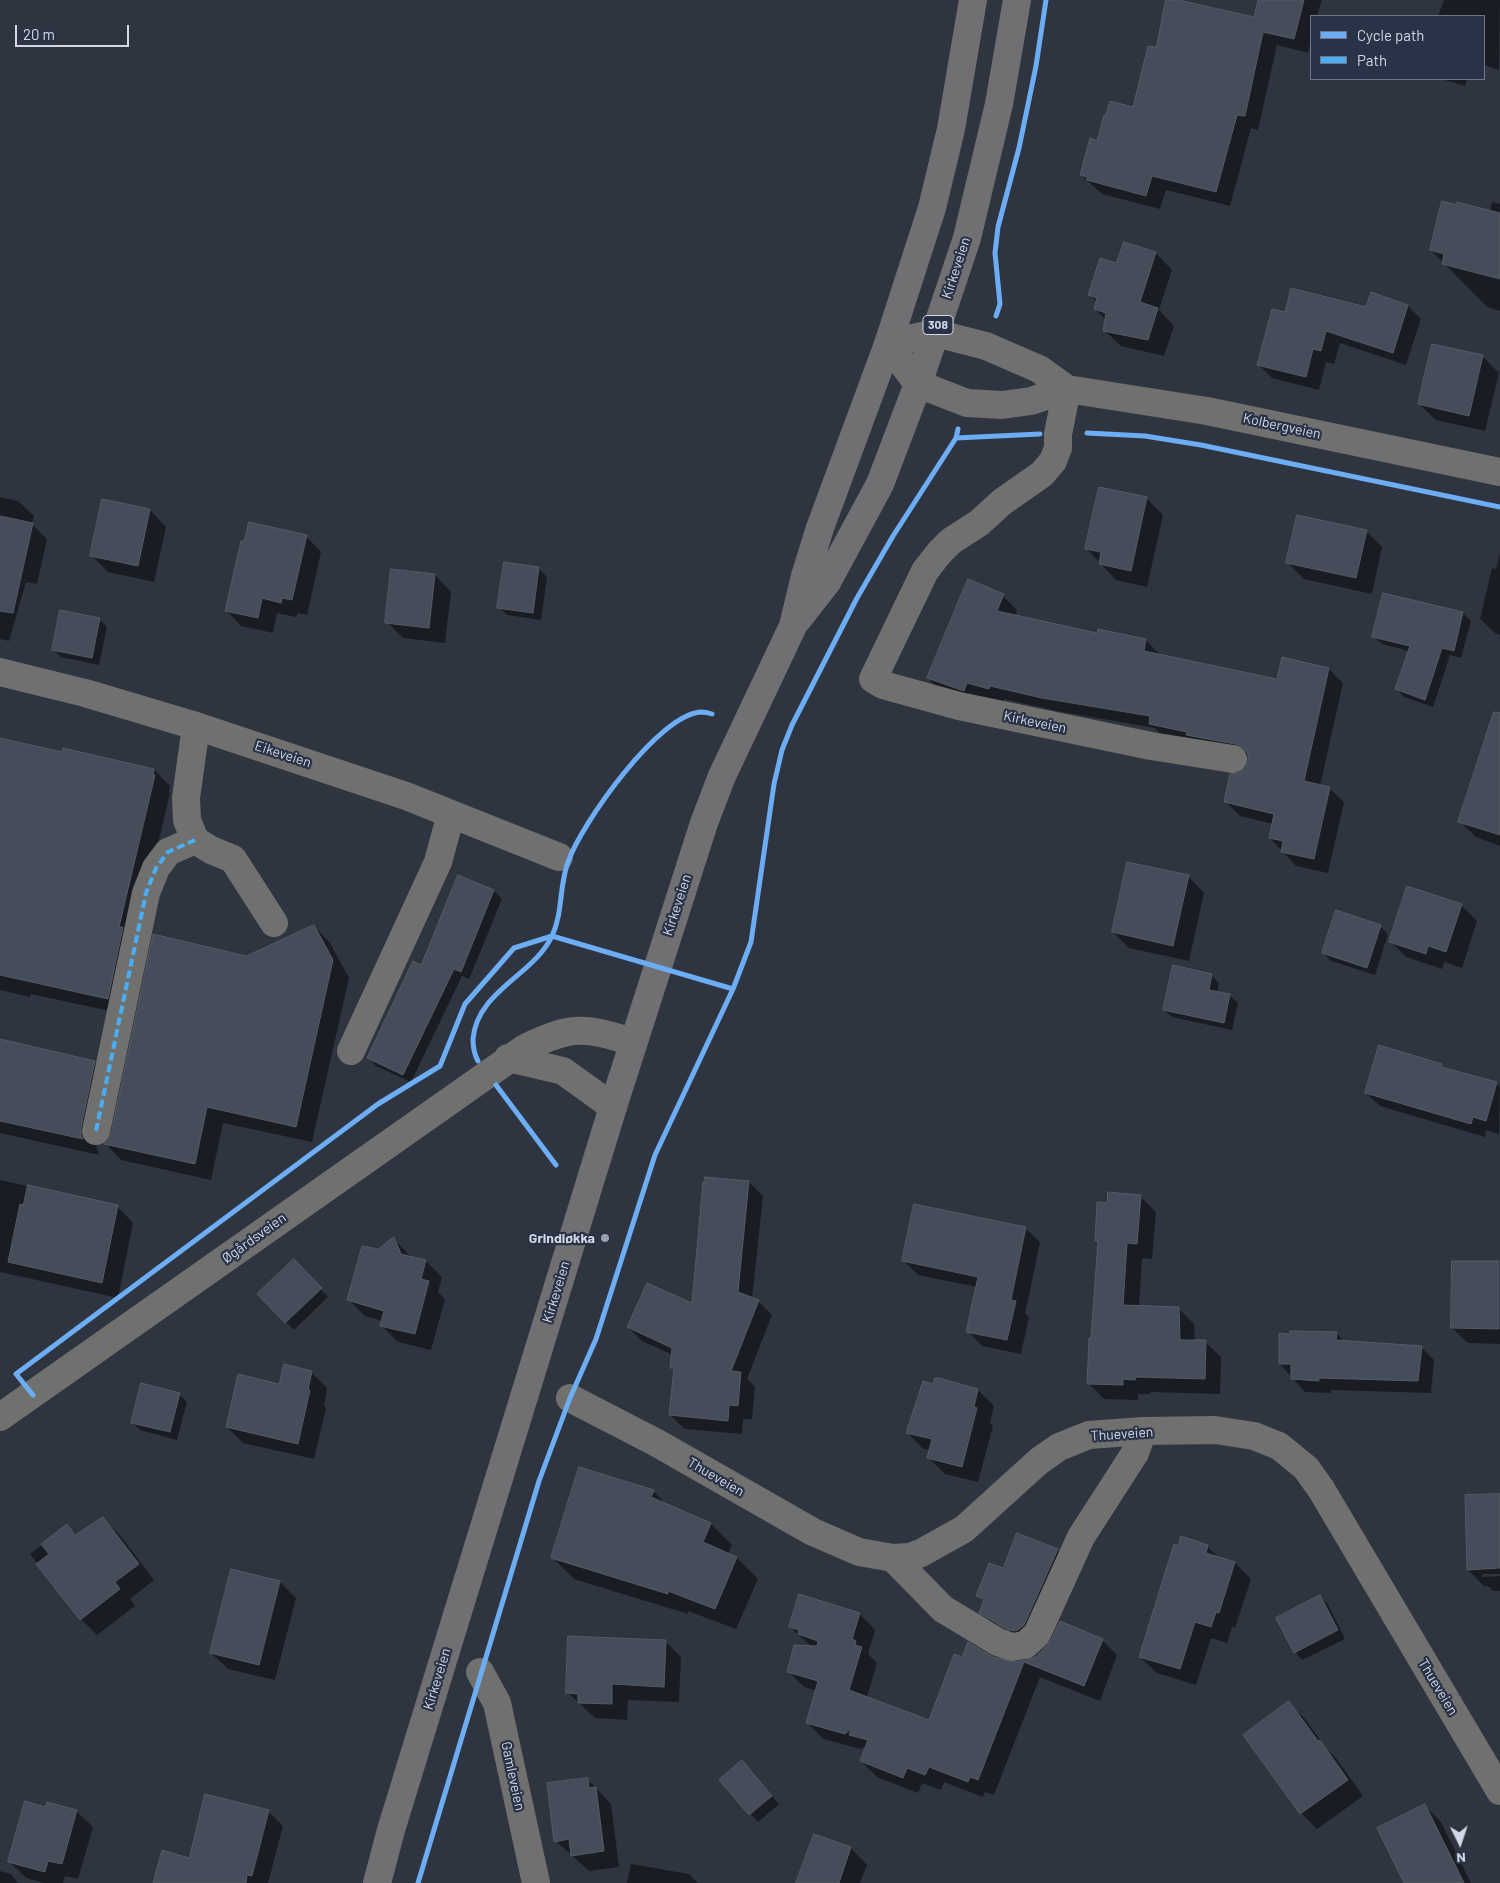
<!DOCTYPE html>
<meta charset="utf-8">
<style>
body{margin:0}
#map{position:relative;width:1500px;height:1883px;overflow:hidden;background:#2f3540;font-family:Barlow,sans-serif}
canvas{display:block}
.legend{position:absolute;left:1310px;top:15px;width:175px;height:65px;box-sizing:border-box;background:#293246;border:1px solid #6d7586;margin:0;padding:6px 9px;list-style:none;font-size:15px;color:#d2d9e6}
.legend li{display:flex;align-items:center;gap:10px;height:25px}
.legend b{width:25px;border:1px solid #6d7586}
.north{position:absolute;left:1435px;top:1818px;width:50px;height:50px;-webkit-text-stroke:4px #293246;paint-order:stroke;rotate:176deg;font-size:14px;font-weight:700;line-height:20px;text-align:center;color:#d2d9e6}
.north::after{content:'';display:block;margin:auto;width:18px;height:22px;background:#d2d9e6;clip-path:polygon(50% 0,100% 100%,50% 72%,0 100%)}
.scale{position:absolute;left:15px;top:25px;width:114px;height:22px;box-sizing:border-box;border:2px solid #d2d9e6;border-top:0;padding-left:6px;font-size:15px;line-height:18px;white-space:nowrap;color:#d2d9e6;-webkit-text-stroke:4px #293246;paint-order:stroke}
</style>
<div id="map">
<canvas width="1500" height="1883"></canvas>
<ul class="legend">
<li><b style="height:6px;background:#6dadf4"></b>Cycle path</li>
<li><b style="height:6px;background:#49aef6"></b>Path</li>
</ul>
<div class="north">N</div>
<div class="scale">20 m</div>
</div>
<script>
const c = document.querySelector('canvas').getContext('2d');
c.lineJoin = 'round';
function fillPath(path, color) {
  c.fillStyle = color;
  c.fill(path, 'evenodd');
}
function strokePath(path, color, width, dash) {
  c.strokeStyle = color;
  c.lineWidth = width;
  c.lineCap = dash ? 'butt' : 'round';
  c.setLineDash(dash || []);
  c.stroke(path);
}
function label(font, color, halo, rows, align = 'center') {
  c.font = font + ' Barlow,sans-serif';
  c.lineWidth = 4.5;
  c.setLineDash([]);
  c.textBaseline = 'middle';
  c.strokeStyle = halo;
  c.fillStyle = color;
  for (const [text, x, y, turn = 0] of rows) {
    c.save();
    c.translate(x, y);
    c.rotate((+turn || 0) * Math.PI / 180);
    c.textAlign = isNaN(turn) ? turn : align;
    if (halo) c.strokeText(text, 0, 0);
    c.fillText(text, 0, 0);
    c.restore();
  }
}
const shadow = new Path2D(`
 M1167 0 1255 19 1260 0H1322L1317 16H1311V39L1308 53 1277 45 1258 130 1251 128 1230 206 1166 190 1160 209 1102 194 1081 175 1098 142 1134 109 1157 49Z
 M1444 0H1500L1499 70 1484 65V16H1438Z
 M1441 79H1467L1465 86Z
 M1492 202 1500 204V311L1487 307 1431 250 1490 211Z
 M1124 243 1156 253 1172 270 1159 310 1174 326 1164 356 1121 346 1104 330 1106 320 1095 309 1097 302 1090 295 1117 265Z
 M1371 294 1408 306 1421 319 1406 365 1340 343 1334 364 1326 362 1319 390 1272 378 1259 365 1286 314 1367 308Z
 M1482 356 1499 373 1485 431 1436 420 1419 404Z
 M0 497 18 501 34 516 32 524 47 539 37 584 26 582 9 641 0 639Z
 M1146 498 1163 515 1147 587 1116 580 1087 549Z
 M103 500 150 510 166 527 154 582 108 572 91 555Z
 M1366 531 1382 547 1372 594 1304 579 1287 562Z
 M306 536 321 552 307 615 298 613 296 617 277 613 273 633 241 626 226 610Z
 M1500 553V635L1495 633 1480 619 1492 568 1496 569Z
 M539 569 547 577 541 620 507 615 499 607Z
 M435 575 451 592 445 643 403 638 387 622Z
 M1384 595 1463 613 1471 621 1461 658 1450 655 1433 707 1404 697 1397 689 1409 651 1382 644 1374 637Z
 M1003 596 1017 610 1015 616 1098 634 1146 640 1160 655 1278 681 1329 669 1343 683 1320 786 1329 788 1344 802 1328 873 1296 866 1270 838 1273 824 1240 816 1225 801 1246 770 1250 762 1249 757 1201 749 1164 737 1155 728 1057 711 1004 699 1003 702 942 692 928 678Z
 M99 619 107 627 99 665 61 657 53 649Z
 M1500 718V846L1476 837 1459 821Z
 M0 739 63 754 154 770 170 786 169 791 170 793 135 942 124 1014 31 994 30 997 0 990Z
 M1188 876 1204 893 1189 961 1129 948 1113 932Z
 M459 877 494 891 502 899 469 979 462 976 411 1082 376 1066 369 1058 421 966Z
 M1461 905 1477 921 1462 968 1444 962 1442 969 1406 957 1390 941Z
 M314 926 330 943 349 978 312 1142 223 1123 211 1180 121 1160 106 1144 247 957Z
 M1380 926 1388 934 1375 975 1331 961 1323 953Z
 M1211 975 1219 983 1217 993 1230 996 1238 1003 1232 1030 1172 1017 1164 1009Z
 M0 1041 94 1062 110 1078 96 1145 99 1155 0 1133Z
 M1441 1065 1446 1070 1496 1083 1500 1087 1499 1134 1486 1130 1485 1137 1380 1106 1366 1093Z
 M0 1180 117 1206 133 1223 118 1298 0 1272Z
 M749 1182 763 1196 752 1299 758 1301 772 1315 747 1379 755 1387 752 1419H743L742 1434 685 1429 670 1415 675 1370 672 1367 673 1355 642 1341 628 1327 693 1305Z
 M1140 1196 1156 1212 1152 1259 1142 1258 1139 1307 1178 1308 1194 1324 1195 1341 1205 1342 1221 1357 1220 1394 1151 1392 1150 1394H1138V1400L1104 1399 1088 1383 1099 1243 1096 1240 1108 1204Z
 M1025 1228 1040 1242 1027 1305 1025 1313 1029 1317 1021 1354 982 1346 968 1331 977 1287 918 1275 904 1261Z
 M394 1239 411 1257 426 1261 442 1277 438 1292 445 1299 431 1350 398 1342 382 1326 383 1321 365 1316 349 1300 378 1250Z
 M294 1261 328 1297 294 1330 259 1294Z
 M1453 1262H1500V1344L1468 1343 1452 1328Z
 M1336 1333 1345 1342 1421 1347 1434 1360 1431 1393 1331 1390V1393L1305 1392 1280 1364Z
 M311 1372 327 1388 324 1406 326 1408 314 1459 243 1443 227 1427 280 1385Z
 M934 1385 978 1390 994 1406 990 1423 993 1426 978 1482 945 1474 929 1458 930 1450 923 1449 907 1432Z
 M179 1394 187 1402 177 1440 140 1430 132 1422Z
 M653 1491 668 1506 711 1524 732 1545 728 1554 737 1558 758 1579 736 1629 688 1611V1614L574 1579 553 1558Z
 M1500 1495V1574H1482V1577L1500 1576V1591H1493L1488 1586H1484L1468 1570Z
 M102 1518 119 1534 154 1580 130 1599 135 1606 97 1635 81 1619 30 1554 67 1526 76 1535Z
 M1018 1534 1058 1550 1074 1566 1040 1641 1034 1646 1031 1647 1022 1644 997 1629 981 1612 985 1602 978 1595 990 1565 1004 1570ZM997 1622 1011 1630 1009 1632 997 1625Z
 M1207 1546 1219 1558 1235 1563 1251 1579 1235 1628 1232 1627 1227 1643 1211 1638 1196 1685 1157 1673 1140 1657 1179 1547Z
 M280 1582 296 1598 275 1680 228 1669 211 1653Z
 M800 1596 860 1614 875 1630 868 1654 877 1663 867 1697 929 1721 963 1658H992L1014 1664 1028 1662 1102 1640 1117 1655 1100 1701 1040 1677 994 1795 985 1792 983 1797 944 1782 941 1790 922 1783 918 1793 877 1777 861 1761 866 1750 863 1747 861 1749 823 1739 808 1723 817 1691 804 1687 788 1671 813 1648 790 1627Z
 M1320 1597 1328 1604 1345 1639 1302 1660 1295 1652Z
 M665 1641 681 1657 679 1702 628 1700 627 1720 595 1718 567 1692Z
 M1289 1703 1305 1719 1326 1748 1336 1758 1363 1796 1317 1829 1301 1813Z
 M749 1770 779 1804 758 1822 720 1780Z
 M587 1779 611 1804 619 1867 589 1871 556 1841Z
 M1425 1806 1441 1822 1471 1883H1405Z
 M46 1808 76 1811 93 1827 78 1879 65 1876 63 1883H44L26 1878 10 1862Z
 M268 1811 283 1826 268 1883H159L189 1859Z
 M814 1835 851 1848 867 1865 860 1883H797Z
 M631 1864 689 1874 698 1883H627Z
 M0 1871 11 1874 18 1883H0Z`);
const building = new Path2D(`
 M1166 0H1178L1254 17 1258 0H1304L1294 39 1263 32 1245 116 1237 115 1216 192 1152 176 1146 196 1087 180V177L1080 175 1090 138 1097 141 1104 115H1106L1110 101 1133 107 1148 46 1156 47Z
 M1442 201 1457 205V202L1500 213V279L1442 264 1444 254 1430 250Z
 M1124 242 1156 252 1140 302 1158 308 1148 340 1103 331 1106 313 1094 309 1097 298 1088 295 1100 258 1116 263Z
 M1291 288 1366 307 1371 292 1408 305 1393 353 1326 331 1321 351 1313 349 1306 377 1257 365 1272 309 1285 312Z
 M1432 344 1483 355 1469 416 1418 404Z
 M1099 487 1147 497 1131 571 1099 564 1101 552 1085 549Z
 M102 499 150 509 138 566 90 556Z
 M1297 515 1367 530 1356 578 1286 563Z
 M0 516 33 523 13 613 0 611Z
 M249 522 307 535 292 600 282 598 281 603 262 598 258 618 225 611 241 541H244Z
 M504 562 539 567 533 613 497 608Z
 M391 569 435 574 429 628 385 623Z
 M968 579 1004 594 997 611 1097 633 1098 629 1146 639 1144 651 1277 679 1282 657 1329 668 1304 781 1330 787 1314 859 1281 852 1283 841 1269 838 1274 814 1224 802 1230 774 1239 773 1245 769 1248 762V754L1242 747 1235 744 1186 735 1187 732 1149 724 1150 716 1042 698 990 686 989 689 967 683 964 691 927 678Z
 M1383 593 1463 612 1454 651 1442 648 1425 700 1395 689 1410 646 1372 637Z
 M60 610 100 618 92 658 52 650Z
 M1494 712 1500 713V835L1458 822Z
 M0 738 62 752 63 748 154 769 153 775H155L119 927H123L108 999 0 975Z
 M1127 862 1189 875 1173 946 1112 932Z
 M458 875 494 890 461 972 454 969 403 1075 367 1058 413 961 421 965Z
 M1407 886 1462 904 1446 952 1428 946 1426 954 1389 942Z
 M1336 910 1381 925 1367 968 1322 953Z
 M314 925 333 960 296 1127 207 1107 195 1164 104 1144 108 1141 111 1134 153 934 246 956Z
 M1173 965 1212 974 1209 990 1230 994 1224 1023 1163 1010Z
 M0 1039 95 1061 81 1128V1135L83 1139 0 1121Z
 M1379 1045 1442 1064 1441 1067 1497 1082 1486 1121 1473 1117 1471 1124 1365 1093Z
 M705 1177 749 1181 738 1292 759 1300 731 1371 741 1372 738 1406 729 1405 728 1421 669 1415 674 1368H670L672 1348 627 1327 647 1283 692 1303 703 1182H705Z
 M28 1185 118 1205 102 1283 8 1262 20 1204 23 1205Z
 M1108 1192 1141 1195 1137 1244 1127 1243 1123 1305 1179 1307 1180 1340H1206L1205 1379 1136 1377 1135 1380 1123 1379V1385L1087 1384 1089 1338H1091L1098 1241H1095L1097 1202 1107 1203Z
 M914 1204 1026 1227 1013 1290 1011 1300 1016 1301 1007 1340 966 1332 978 1277 902 1261Z
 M394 1237 401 1254 426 1260 421 1279 429 1281 415 1334 380 1326 384 1311 347 1300 362 1246 378 1249Z
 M294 1259 322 1288 285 1323 257 1294Z
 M1452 1261H1499V1329L1451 1328Z
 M1290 1331 1337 1332 1336 1340 1422 1346 1418 1381 1319 1378V1381L1291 1379V1364H1279V1333L1290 1334Z
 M284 1364 312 1371 308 1390H310L298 1444 226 1427 238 1374 279 1384Z
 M935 1378H939L978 1389 974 1407 977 1408 962 1467 927 1458 932 1439 906 1433 923 1381 933 1384Z
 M141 1383 180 1393 170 1432 131 1423Z
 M579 1467 654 1490 651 1497 711 1523 703 1542 737 1557 715 1609 668 1591V1594L551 1558Z
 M1500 1494V1568L1467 1570 1465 1495Z
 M103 1517 139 1564 115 1582 120 1589 80 1620 36 1564 49 1554 41 1544 67 1524 75 1535Z
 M1017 1533 1058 1549 1024 1625 1018 1630 1014 1631 1005 1628 979 1613 984 1599 976 1596 989 1563 1003 1568Z
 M1181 1536 1208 1545 1206 1553 1235 1562 1219 1613 1216 1612 1211 1627 1195 1622 1180 1669 1139 1657 1174 1544 1178 1546Z
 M231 1569 280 1581 259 1665 210 1653Z
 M799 1594 860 1613 852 1639 856 1641 855 1645 862 1647 849 1690 929 1720 954 1654 962 1657 968 1642 993 1657 1014 1662 1027 1660 1036 1657 1051 1641 1060 1621 1103 1639 1084 1686 1024 1662 978 1780 970 1777 968 1782 929 1767 925 1775 907 1768 903 1778 860 1761 868 1740 849 1735 852 1728 845 1734 806 1723 818 1681 787 1672 794 1645 817 1646 818 1641 798 1634 799 1630 789 1627Z
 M1320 1595 1338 1630 1294 1653 1276 1618Z
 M568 1636 666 1640 664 1687 612 1684V1704L578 1703V1694L566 1693Z
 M1289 1701 1318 1741 1320 1740 1348 1780 1300 1814 1243 1735Z
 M742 1760 772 1796 749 1815 719 1780Z
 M588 1778 589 1788 596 1787 604 1851 571 1856 569 1839 554 1842 547 1783Z
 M205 1794 269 1810 252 1876 247 1875 246 1883H153L162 1850 189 1858Z
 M25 1801 45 1807 47 1802 77 1810 62 1864 48 1861 45 1872 8 1862Z
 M1425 1804 1464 1883H1404L1377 1828Z
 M814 1834 851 1847 839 1883H796Z`);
const minor = new Path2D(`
 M1067 389 1031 401 1002 405 967 403 918 384 888 344 935 333 986 346 1039 369 1067 389 1207 411 1500 472
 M1067 389 1058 434V448L1053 461 1042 474 1002 502 979 523 951 541 939 553 925 571 873 679 883 685 959 706 1151 746 1233 759
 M0 672 85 693 196 726 406 796 559 857
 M196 726 186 798 187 820 195 840 211 850 233 859 274 923
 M351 1051 438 862 451 814
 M508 1058 563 1071 613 1107
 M96 1131 146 893 156 868 168 852 195 840
 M570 1398 657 1443 813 1532 859 1552 893 1558 910 1557 921 1553 964 1529 1039 1461 1059 1447 1089 1435 1143 1431 1215 1430 1254 1436 1279 1446 1306 1468 1321 1489 1500 1791
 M0 1417 525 1048C572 1025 584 1027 633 1042
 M893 1558 943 1609 998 1642 1012 1647 1025 1645 1037 1634 1081 1537 1135 1453 1143 1431
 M480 1672 497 1703 536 1883`);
const major = new Path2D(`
 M798 619 827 582 880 484 918 384 967 238 999 104 1017 0
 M377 1883 391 1830 613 1107 704 823 722 776 793 626 805 576 820 528 888 344 932 208 951 129 973 0`);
const quiet = new Path2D(`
 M96 1131 146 893 156 868 168 852 195 840`);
const cycleway = new Path2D(`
 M996 316 1000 304 995 253 998 227 1019 148 1036 66 1046 0
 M1087 433 1145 436 1201 445 1500 507
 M956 438 1040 434
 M478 1061C474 1054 473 1047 473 1039 477 991 534 975 552 936 563 913 559 886 568 862 581 824 659 714 701 712 704 712 709 713 712 714
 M496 1085 556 1165
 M33 1395 16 1374 378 1104 440 1066 465 1004 514 948 552 936 733 989
 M418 1883 539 1481 570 1398 596 1339 655 1155 733 989 751 942 774 784 782 750 792 725 857 598 893 536 956 438 958 429`);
const markers = [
 [605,1238,5,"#99a0ac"]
];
const shields = [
 [938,325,30]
];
const shieldNames = [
 ["308",938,325]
];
const streetNames = [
 ["Kirkeveien",956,268,-72],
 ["Kolbergveien",1282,426,12],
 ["Kirkeveien",1035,722,12],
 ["Eikeveien",283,754,18],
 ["Kirkeveien",677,905,-72],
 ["Øgårdsveien",254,1238,-36],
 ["Kirkeveien",556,1292,-73],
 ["Thueveien",1122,1434,-4],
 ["Thueveien",716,1477,30],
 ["Kirkeveien",437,1679,-73],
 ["Thueveien",1438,1687,59],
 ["Gamleveien",513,1776,78]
];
const poiNames = [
 ["Grindløkka",595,1238]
];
fillPath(shadow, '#0007');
fillPath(building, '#464d5a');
strokePath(building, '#555a64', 1);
strokePath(minor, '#70706f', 28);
strokePath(major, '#707072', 28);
strokePath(quiet, '#49aef6', 4, [8, 4]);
strokePath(cycleway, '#6dadf4', 5);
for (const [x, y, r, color] of markers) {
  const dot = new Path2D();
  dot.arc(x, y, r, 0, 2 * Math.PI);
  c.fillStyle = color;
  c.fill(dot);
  strokePath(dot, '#293246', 2);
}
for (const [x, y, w] of shields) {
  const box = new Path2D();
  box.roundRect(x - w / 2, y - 9.5, w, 19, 4);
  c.fillStyle = '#293246';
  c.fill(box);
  strokePath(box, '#d2d9e6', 1);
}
label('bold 12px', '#d2d9e6', null, shieldNames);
label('14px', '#d2d9e6', '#293246', streetNames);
label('bold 14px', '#d2d9e6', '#293246', poiNames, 'right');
</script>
